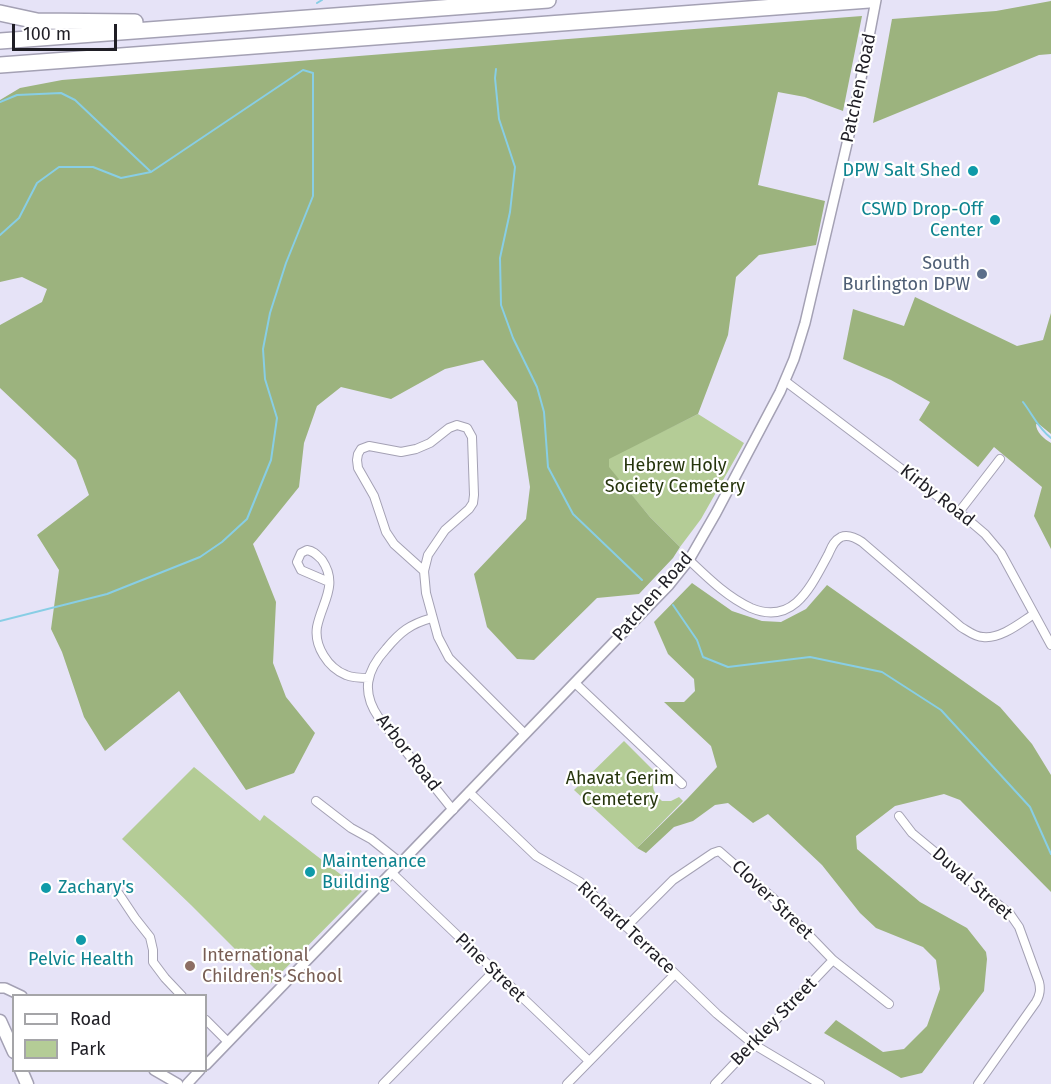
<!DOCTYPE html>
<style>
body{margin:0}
#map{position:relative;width:1051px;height:1084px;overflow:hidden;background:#e6e3f7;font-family:"Fira Sans",sans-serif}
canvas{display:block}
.legend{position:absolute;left:12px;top:994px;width:195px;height:78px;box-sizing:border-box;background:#fff;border:2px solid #a5a5a8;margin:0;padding:8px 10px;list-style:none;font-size:18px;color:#1f1e25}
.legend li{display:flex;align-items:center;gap:12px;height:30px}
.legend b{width:30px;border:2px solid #a5a5a8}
.scale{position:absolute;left:12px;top:24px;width:105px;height:27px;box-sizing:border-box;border:3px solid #1f1e25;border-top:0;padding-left:8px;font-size:18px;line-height:21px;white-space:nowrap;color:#1f1e25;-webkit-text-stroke:4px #fff;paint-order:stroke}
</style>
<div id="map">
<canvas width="1051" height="1084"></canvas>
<ul class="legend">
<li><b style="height:8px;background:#fff"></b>Road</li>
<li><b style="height:16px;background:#b4cc96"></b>Park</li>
</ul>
<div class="scale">100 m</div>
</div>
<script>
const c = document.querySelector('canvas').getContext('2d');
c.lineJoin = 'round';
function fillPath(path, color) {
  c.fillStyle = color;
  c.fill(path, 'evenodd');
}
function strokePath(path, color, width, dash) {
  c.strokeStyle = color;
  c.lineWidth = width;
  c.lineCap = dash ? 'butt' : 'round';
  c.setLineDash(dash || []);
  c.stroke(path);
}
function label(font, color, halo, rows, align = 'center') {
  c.font = font + ' "Fira Sans",sans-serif';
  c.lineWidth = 4.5;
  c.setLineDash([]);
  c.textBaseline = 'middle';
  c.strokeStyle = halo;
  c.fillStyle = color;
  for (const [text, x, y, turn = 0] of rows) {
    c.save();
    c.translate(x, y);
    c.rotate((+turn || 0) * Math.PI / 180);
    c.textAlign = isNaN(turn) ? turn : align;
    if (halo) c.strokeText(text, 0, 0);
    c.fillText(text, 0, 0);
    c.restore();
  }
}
const green = new Path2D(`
 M698 414 744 443 701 519 680 547 650 517 608 467 609 458Z
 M624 741 653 770 655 775C651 786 653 793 662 801H671L679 797 683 801 637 848 574 790Z
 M194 767 260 821 264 815 362 891 270 984 191 905 122 839Z`);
const forest = new Path2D(`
 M1051 1V54L1039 55 873 123 892 19 996 11Z
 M862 16 843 111 805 97 778 92 758 185 825 201 816 245 759 255 736 277 728 335 698 414 609 459V467L650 517 680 547 673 558 639 594 597 598 534 660 517 659 487 627 474 574 526 519 530 487 517 402 483 360 445 369 391 399 341 387 317 406 304 443 299 487 253 544 276 602 273 663 286 697 315 733 294 773 246 790 179 691 105 751 84 717 62 652 51 629 59 570 37 535 89 495 76 460 0 388V325L42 302 47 289 22 277 0 282V100L20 88 62 80C329 59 595 36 862 16Z
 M915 297 1017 346 1043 340 1051 313V434L1040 425 1036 424C1036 432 1044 439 1051 443V549L1034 516 1042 487 994 447 978 467 919 420 930 402 891 380 843 359 853 309 904 326Z
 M692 583 732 611 762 621 781 622 806 609 827 585 1000 707 1032 744 1051 775V892L960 800 944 794 895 806 856 836 857 849 920 902 967 928 986 952 987 959 984 991 922 1073 901 1078 824 1033 836 1020 883 1052 904 1049 927 1026 940 989 936 960 923 947 876 928 860 913 822 865 768 814 753 823 728 803 715 805 693 821 674 827 646 853 637 848 687 799 717 767 711 746 664 702H684L695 691 694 679 668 654 654 622Z`);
const stream = new Path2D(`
 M317 3 322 0
 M496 69 495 78 499 119 515 167 510 212 500 258 501 305 513 338 537 387 544 412 548 467 573 514 642 580
 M0 102 17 95 61 93 75 100 151 172
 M0 235 19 218 37 183 59 167H93L121 178 151 172 303 70 313 73V196L286 263 270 313 263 349 265 379 277 418 271 460 247 519 222 542 200 557 107 594 0 621
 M1023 402C1033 415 1038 428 1051 438
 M673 605 697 640 703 657 728 667 810 657 882 672 941 710 1030 807 1051 854`);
const minor = new Path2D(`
 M785 381 965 517 985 534 1001 553 1051 645
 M959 512 1000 459
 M689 560C708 578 727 597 751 608 794 626 811 586 828 555 831 549 833 541 841 537 848 534 856 538 862 542L961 627C968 631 975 637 983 637 1001 639 1020 623 1034 614
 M424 571 394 544 386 532 374 496 358 468 357 460 358 454 361 449 369 446 401 452 416 449 430 443 449 428 457 425 467 428 472 437 474 495 473 503 469 509 445 530 428 555 424 571 426 593 438 637 449 658 525 734
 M329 582 301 570 297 562 301 553 307 550C314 551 317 555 322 560 339 585 322 602 317 627 314 646 328 668 346 675 353 678 361 678 369 678
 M432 618C410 624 400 632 386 649 366 671 361 692 379 718L453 810
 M575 683 682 784
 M469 792 536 856 580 882 717 1014 753 1044 820 1084
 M316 801 351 828 371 839 401 863
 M899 816 912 833 1010 914 1019 927 1039 982C1041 990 1040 995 1036 1002L978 1084
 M392 873 589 1061
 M119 894 135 918 150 937 153 950V962L165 978 182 996
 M626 927 673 880 713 853 719 851 773 898 833 960 889 1004
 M206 1020 228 1042
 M383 1084 494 971
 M567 1084 675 974
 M715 1084 833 960`);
const tertiary = new Path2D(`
 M0 988H5L22 996
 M206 1065 638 617 669 585 689 560 716 513 780 392 794 359 805 323 856 105 876 0
 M154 1070 178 1084
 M187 1084 200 1070`);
const primary = new Path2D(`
 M0 1021 14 1052
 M21 1070 27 1084`);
const motorway = new Path2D(`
 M0 13 37 21 135 22
 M0 41 548 0
 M0 65 869 0`);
const markers = [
 [973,171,6,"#0f9aa8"],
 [995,220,6,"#0f9aa8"],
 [982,274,6,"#5c6f8a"],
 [310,872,6,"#0f9aa8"],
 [46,888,6,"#0f9aa8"],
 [81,940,6,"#0f9aa8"],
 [190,966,6,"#8d6e63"]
];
const streetNames = [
 ["Patchen Road",859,88,-78],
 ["Kirby Road",937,496,38],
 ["Patchen Road",653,597,-49],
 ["Arbor Road",408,753,52],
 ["Duval Street",972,884,41],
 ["Clover Street",772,900,44],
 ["Richard Terrace",626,928,43],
 ["Pine Street",490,968,44],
 ["Berkley Street",774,1022,-46]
];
const cultureNames = [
 ["DPW Salt Shed",961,171],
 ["CSWD Drop-Off",983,210],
 ["Center",983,231],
 ["Maintenance",322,862,"left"],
 ["Building",322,883,"left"],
 ["Zachary's",58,888,"left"],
 ["Pelvic Health",81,960,"center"]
];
const serviceNames = [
 ["South",970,264],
 ["Burlington DPW",970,285]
];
const parkNames = [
 ["Hebrew Holy",675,466],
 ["Society Cemetery",675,487],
 ["Ahavat Gerim",620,779],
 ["Cemetery",620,800]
];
const educationNames = [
 ["International",202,956],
 ["Children's School",202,977]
];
fillPath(green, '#b4cc96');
fillPath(forest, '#9cb37e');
strokePath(stream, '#88cee5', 2);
strokePath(minor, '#a4a1b4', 10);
strokePath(tertiary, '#a4a1b4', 12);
strokePath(primary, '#a4a1b4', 15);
strokePath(motorway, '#a4a1b4', 18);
strokePath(minor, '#fff', 8);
strokePath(tertiary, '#fff', 9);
strokePath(primary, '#fff', 12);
strokePath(motorway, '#fff', 15);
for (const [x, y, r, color] of markers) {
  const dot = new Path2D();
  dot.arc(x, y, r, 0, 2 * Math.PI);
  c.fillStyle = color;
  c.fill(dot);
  strokePath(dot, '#fff', 2);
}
label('18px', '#1f1e25', '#fff', streetNames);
label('18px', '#0d838f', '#fff', cultureNames, 'right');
label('18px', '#4e5e75', '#fff', serviceNames, 'right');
label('18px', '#26350d', '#fff', parkNames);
label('18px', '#785e54', '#fff', educationNames, 'left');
</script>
